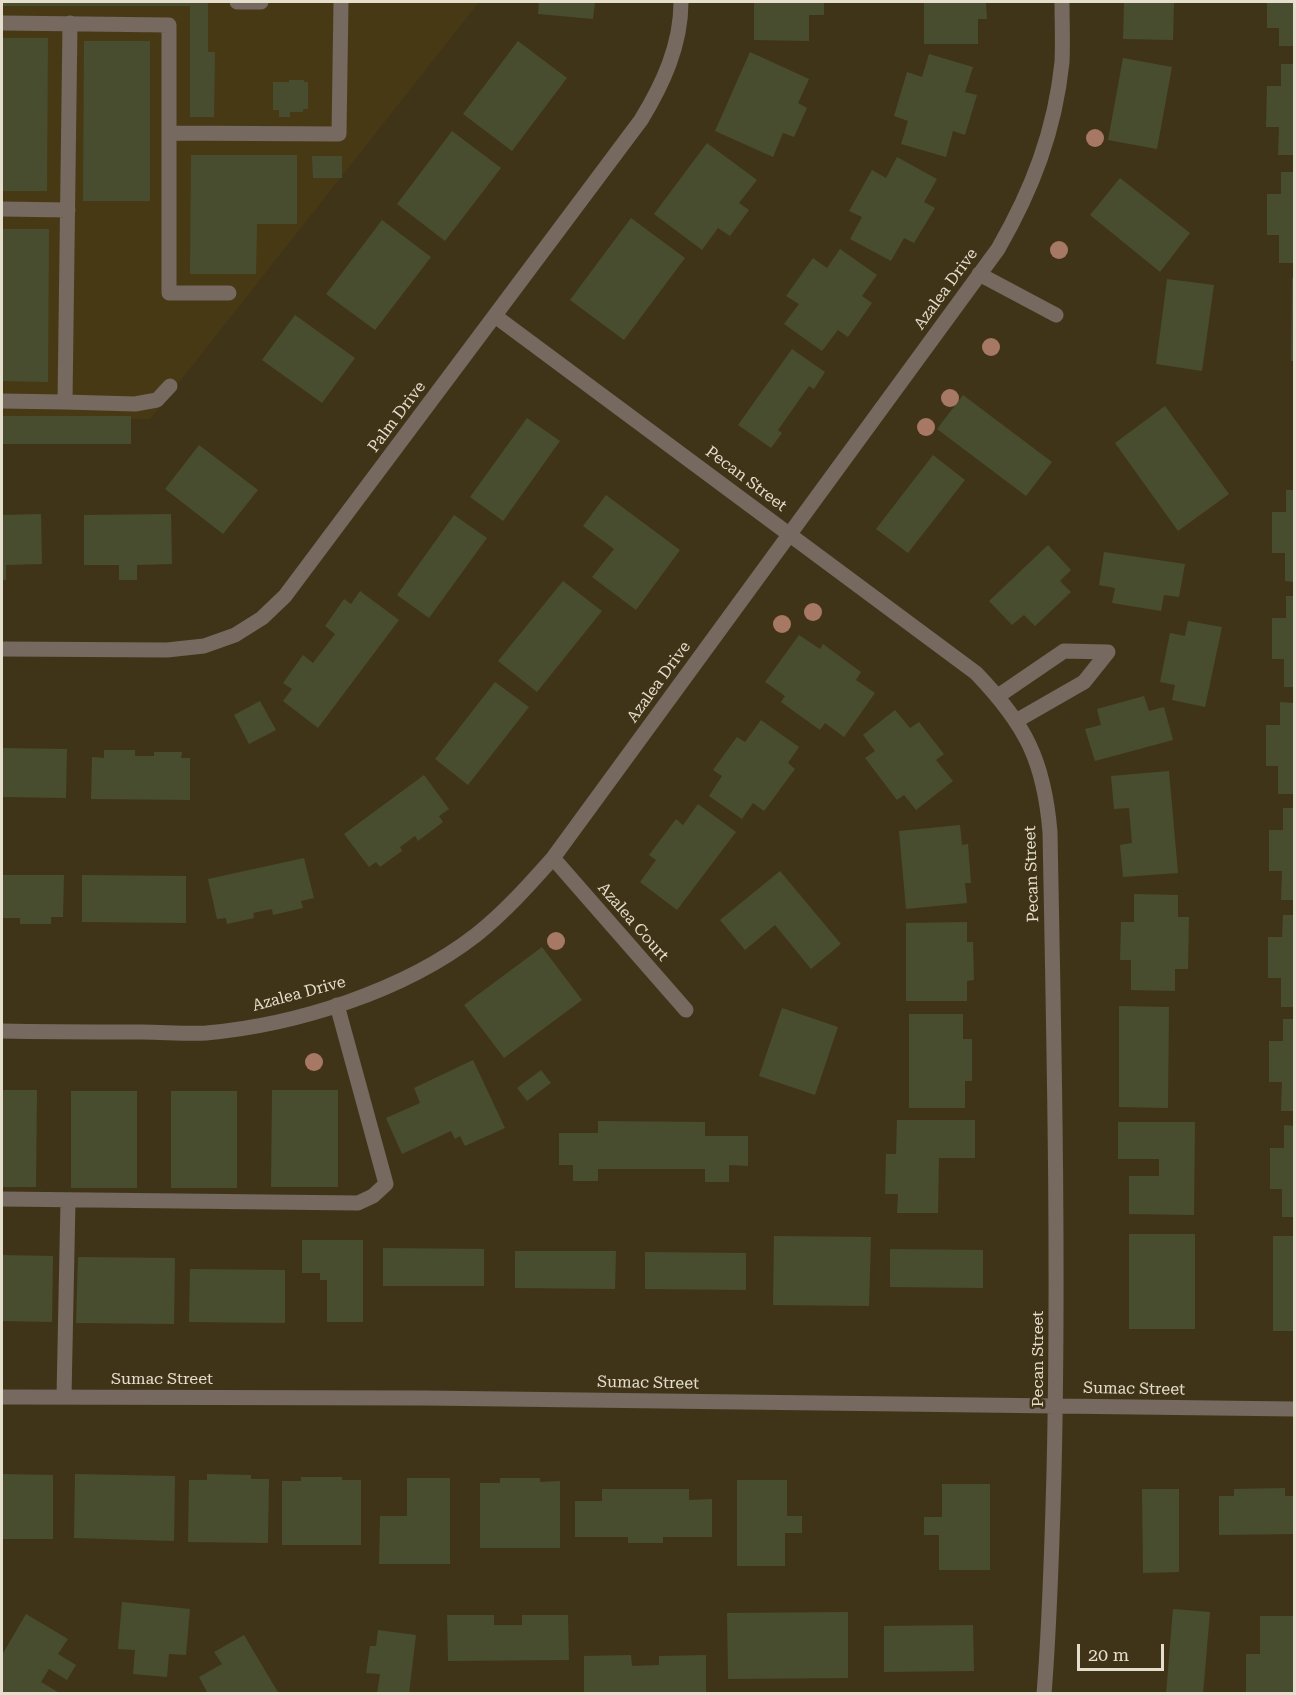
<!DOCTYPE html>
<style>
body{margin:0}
#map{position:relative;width:1296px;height:1695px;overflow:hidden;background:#403418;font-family:"Roboto Serif",serif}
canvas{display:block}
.frame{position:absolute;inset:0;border:3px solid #e5decd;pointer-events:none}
.scale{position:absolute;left:1077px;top:1644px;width:87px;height:27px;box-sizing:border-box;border:3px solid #e5decd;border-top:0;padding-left:8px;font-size:18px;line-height:21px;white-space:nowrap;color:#e5decd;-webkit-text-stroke:4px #403418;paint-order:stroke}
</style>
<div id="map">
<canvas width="1296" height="1695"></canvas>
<div class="frame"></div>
<div class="scale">20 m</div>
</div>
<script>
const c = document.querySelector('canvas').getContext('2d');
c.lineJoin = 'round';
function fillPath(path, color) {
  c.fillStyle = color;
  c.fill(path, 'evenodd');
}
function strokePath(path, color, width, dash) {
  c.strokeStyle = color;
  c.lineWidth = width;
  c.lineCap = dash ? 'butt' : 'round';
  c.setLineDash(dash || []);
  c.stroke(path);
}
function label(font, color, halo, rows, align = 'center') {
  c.font = font + ' "Roboto Serif",serif';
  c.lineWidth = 5;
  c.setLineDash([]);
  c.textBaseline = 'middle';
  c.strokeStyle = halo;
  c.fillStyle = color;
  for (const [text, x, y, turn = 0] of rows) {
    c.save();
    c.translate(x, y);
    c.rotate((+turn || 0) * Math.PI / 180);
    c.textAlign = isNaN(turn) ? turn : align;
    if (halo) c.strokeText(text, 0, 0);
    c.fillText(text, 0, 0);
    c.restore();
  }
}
const built = new Path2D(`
 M2 2H479L150 419H2Z`);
const building = new Path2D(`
 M2 2H208V52H215L214 117H190V6H2Z
 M539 2H595L593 19 538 14Z
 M754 2H824V15H809V41L754 40Z
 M924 2H986L987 19H978V44H924Z
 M1124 2H1174L1173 40 1123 39Z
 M1267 2H1294V46H1279V28H1267Z
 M2 38H48L47 191H2Z
 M84 41H150V201H83Z
 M518 41 567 78 512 151 463 114Z
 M750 52 809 79 798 103 807 108 794 137 783 133 773 157 715 131Z
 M929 54 973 67 965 92 977 95 965 135 953 131 946 157 901 144 908 121 894 116 907 72 922 77Z
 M1123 58 1172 67 1157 149 1108 140Z
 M1281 64H1294V155H1278L1279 127H1266L1267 86H1281Z
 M289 80H304V82H308V109H303V112H290V117H279V110H273V82H289Z
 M452 131 501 168 445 241 397 204Z
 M707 143 757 180 739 203 749 210 730 236 718 228 702 250 654 214Z
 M191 155H297V224H257L256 274H190Z
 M312 156H342V178H313Z
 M897 157 937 179 924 202 935 208 914 243 904 238 891 261 850 239 862 217 849 211 872 170 886 178Z
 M1281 172H1294V263H1279V235H1267V194H1281Z
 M1120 178 1190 233 1160 272 1090 215Z
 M631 218 685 258 624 340 570 300Z
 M382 220 431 257 375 330 326 294Z
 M2 229H49L48 382 2 381Z
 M840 249 877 275 862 296 872 303 848 337 838 330 822 351 784 324 799 304 786 296 813 258 827 268Z
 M1292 278H1294V361H1291Z
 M1167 279 1214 285 1202 371 1156 364Z
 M295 315 355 358 322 403 262 360Z
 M792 349 825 372 814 389 809 386 778 430 782 433 771 448 738 425Z
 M963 395 1052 462 1026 496 937 429Z
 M1165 406 1229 494 1178 531 1115 443Z
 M2 416H131V444H2Z
 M527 418 560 441 503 521 470 497Z
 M199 445 258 490 223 534 165 489Z
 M933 455 965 480 908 553 876 529Z
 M1286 490H1294V582L1285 581V553H1272V512H1286Z
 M606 495 680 550 636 610 592 577 614 549 583 526Z
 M41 514 42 564 6 565V580H2V515Z
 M171 514 172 564 137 565V580H119V565H84V515Z
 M454 515 487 538 429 618 397 595Z
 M1048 545 1071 570 1060 581 1071 592 1035 626 1024 615 1012 625 989 601Z
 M1104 552 1185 564 1179 597 1164 595 1161 611 1112 603 1115 588 1099 585Z
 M563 581 602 611 537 692 498 661Z
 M360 591 399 620 318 728 283 701 292 689 283 683 303 655 313 663 335 634 325 626 344 599 351 604Z
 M1286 596H1294V687H1284V659H1272V618H1286Z
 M1188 621 1222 627 1205 707 1172 700 1175 685 1160 682 1170 633 1185 636Z
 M799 635 820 649 823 644 861 672 856 680 875 693 844 737 825 723 820 730 781 702 785 696 765 682Z
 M495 682 529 707 468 785 435 759Z
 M1144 696 1149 711 1164 707 1173 740 1095 761 1085 729 1101 725 1097 709Z
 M260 701 276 730 249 744 234 715Z
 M1280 702 1294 703V794H1278V766H1266V725H1280Z
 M895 710 910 728 919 722 944 754 936 760 953 781 916 810 904 795 897 800 865 758 875 751 863 735Z
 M761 720 799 747 788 763 795 769 764 811 753 803 742 819 709 796 722 776 713 770 737 737 745 742Z
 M2 748 67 749 66 798 2 797Z
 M104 750H135V756H154V752H182L181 758H190V800L91 799 92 757 104 758Z
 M1169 771 1178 873 1123 877 1120 845 1132 843 1129 808 1114 809 1111 776Z
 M424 775 449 809 439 816 443 822 418 841 415 836 400 847 402 851 380 867 376 862 369 867 344 834Z
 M698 804 736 832 677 910 640 882 656 860 649 855 676 819 683 825Z
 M1283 808H1294V900H1281L1282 871H1269V830H1283Z
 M960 825 962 845 968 844 971 883H965L967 903 906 909 899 831Z
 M304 858 314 898 301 901 303 908 273 915 272 909 253 913 254 918 227 924 226 918 217 919 208 879Z
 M780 871 841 944 811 969 775 925 745 950 720 920Z
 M2 875H64L63 917H51V924H20V918H2Z
 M82 875 186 876V923L82 922Z
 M1134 894 1178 895V917H1189L1188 969H1175V991L1131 990V960H1120L1121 922H1134Z
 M1283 915H1294V1007H1281V978H1268V937H1282Z
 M967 922V942H973L974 980 967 981V1001H906V923Z
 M542 947 582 1000 504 1058 464 1005Z
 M1119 1006 1169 1007 1168 1108 1119 1107Z
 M782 1008 838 1027 815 1095 759 1076Z
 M909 1014H963V1039H972V1081H965V1108H909Z
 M1283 1019H1294V1111H1281L1282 1082H1269V1041H1283Z
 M473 1060 505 1128 465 1146 460 1136 455 1139 451 1131 402 1154 386 1118 420 1103 414 1088Z
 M541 1070 551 1083 527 1101 517 1088Z
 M2 1090H37L36 1187H2Z
 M272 1090H338V1187H271Z
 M71 1091H137V1188H71Z
 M171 1091H237V1188H171Z
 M897 1120H975V1158H939L938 1213H897L898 1194H885L886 1154H896Z
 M598 1121 705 1122V1136H748V1166L729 1165V1182H705V1169H598V1181H573V1165H559V1133H598Z
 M1118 1122H1195L1194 1215 1129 1214V1176H1159V1159H1118Z
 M1284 1125 1294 1126V1217H1282V1189H1270V1148H1284Z
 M1129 1234H1195V1329H1129Z
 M774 1236 871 1237 869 1306 773 1305Z
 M1273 1236H1294V1331H1273Z
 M302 1240H363V1322H327V1280H320V1273H302Z
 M383 1248 484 1249V1286H383Z
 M890 1249 983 1250V1288L890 1287Z
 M515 1251H616L615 1289 515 1288Z
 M645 1252 746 1253V1290L645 1289Z
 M2 1255 53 1256 52 1322 2 1321Z
 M78 1257 175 1258 174 1324 76 1323Z
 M190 1269 285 1270V1323L189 1322Z
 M2 1474 53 1475V1539H2Z
 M75 1474 175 1476 174 1541 74 1538Z
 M207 1474 251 1475V1479H269L268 1543 188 1542 189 1480H207Z
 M301 1477H342V1480H361V1545H282V1481H301Z
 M407 1478H450V1564H379L380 1516H407Z
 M500 1478H540V1482L560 1481V1548H480V1483H500Z
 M737 1480H787V1516H802V1533H785V1566H737Z
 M942 1484H990V1570H939V1535H924V1517H942Z
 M1285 1488V1496H1294V1534L1219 1535V1496H1234V1489Z
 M602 1489H689V1500L712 1499V1537H663V1543H628V1537H575V1501H602Z
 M1142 1489H1179V1572L1143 1573Z
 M122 1602 190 1609 186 1655 169 1654 167 1677 133 1674 135 1650 118 1649Z
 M1173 1609 1210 1612 1203 1694H1166Z
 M848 1612V1678L728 1679 727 1613Z
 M26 1614 68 1639 58 1654 76 1665 67 1680 49 1669 41 1682 61 1694H2V1655Z
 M447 1615H494V1625H522V1615H568L569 1660 448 1661Z
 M1260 1616H1294V1694H1246V1654H1260Z
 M973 1625 974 1671 884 1672V1626Z
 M378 1630 416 1635 409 1694H377L380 1674 366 1673 370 1646H376Z
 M244 1635 279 1694H208L199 1677 222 1664 214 1652Z
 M631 1655 632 1666 659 1665V1656L706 1655V1694H584V1656Z`);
const minor = new Path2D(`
 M237 2H261
 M2 23 169 25V133L339 134 341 2
 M169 133V293H229
 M2 209 68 210
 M979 274 1056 315
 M495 316 976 673C1026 725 1044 761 1050 832 1054 1045 1059 1259 1054 1472 1052 1546 1050 1620 1044 1694
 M2 401 65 402 70 23
 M65 402 135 404 157 400 170 386
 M2 649 167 650 204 646 235 635 262 618 285 596 641 120C663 84 681 45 681 2
 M998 696 1064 651 1108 652
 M1016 721 1084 682 1108 652
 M553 858 686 1010
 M2 1031C48 1032 95 1032 142 1032 163 1032 185 1034 206 1033 296 1025 404 991 476 935 505 912 529 885 553 858L998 249C1032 190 1055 131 1062 62 1063 42 1062 21 1062 2
 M2 1199 358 1203 373 1196 386 1184 337 1005
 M2 1397 425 1398 1294 1409
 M64 1397 68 1200`);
const trees = [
 [1095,138],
 [1059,250],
 [991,347],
 [950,398],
 [926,427],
 [813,612],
 [782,624],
 [556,941],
 [314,1062]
];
const streetNames = [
 ["Azalea Drive",946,289,-54],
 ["Palm Drive",397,417,-53],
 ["Pecan Street",746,479,37],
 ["Azalea Drive",659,682,-54],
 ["Pecan Street",1032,874,-92],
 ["Azalea Court",633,922,49],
 ["Azalea Drive",299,994,-15],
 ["Pecan Street",1038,1359,-90],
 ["Sumac Street",162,1379],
 ["Sumac Street",648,1383,1],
 ["Sumac Street",1134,1389,1]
];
fillPath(built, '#483915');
fillPath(building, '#484d2f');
strokePath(minor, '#756960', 15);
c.fillStyle = '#a77863';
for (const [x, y] of trees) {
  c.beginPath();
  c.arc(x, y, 9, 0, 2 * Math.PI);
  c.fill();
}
label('16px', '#e5decd', '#403418', streetNames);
</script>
